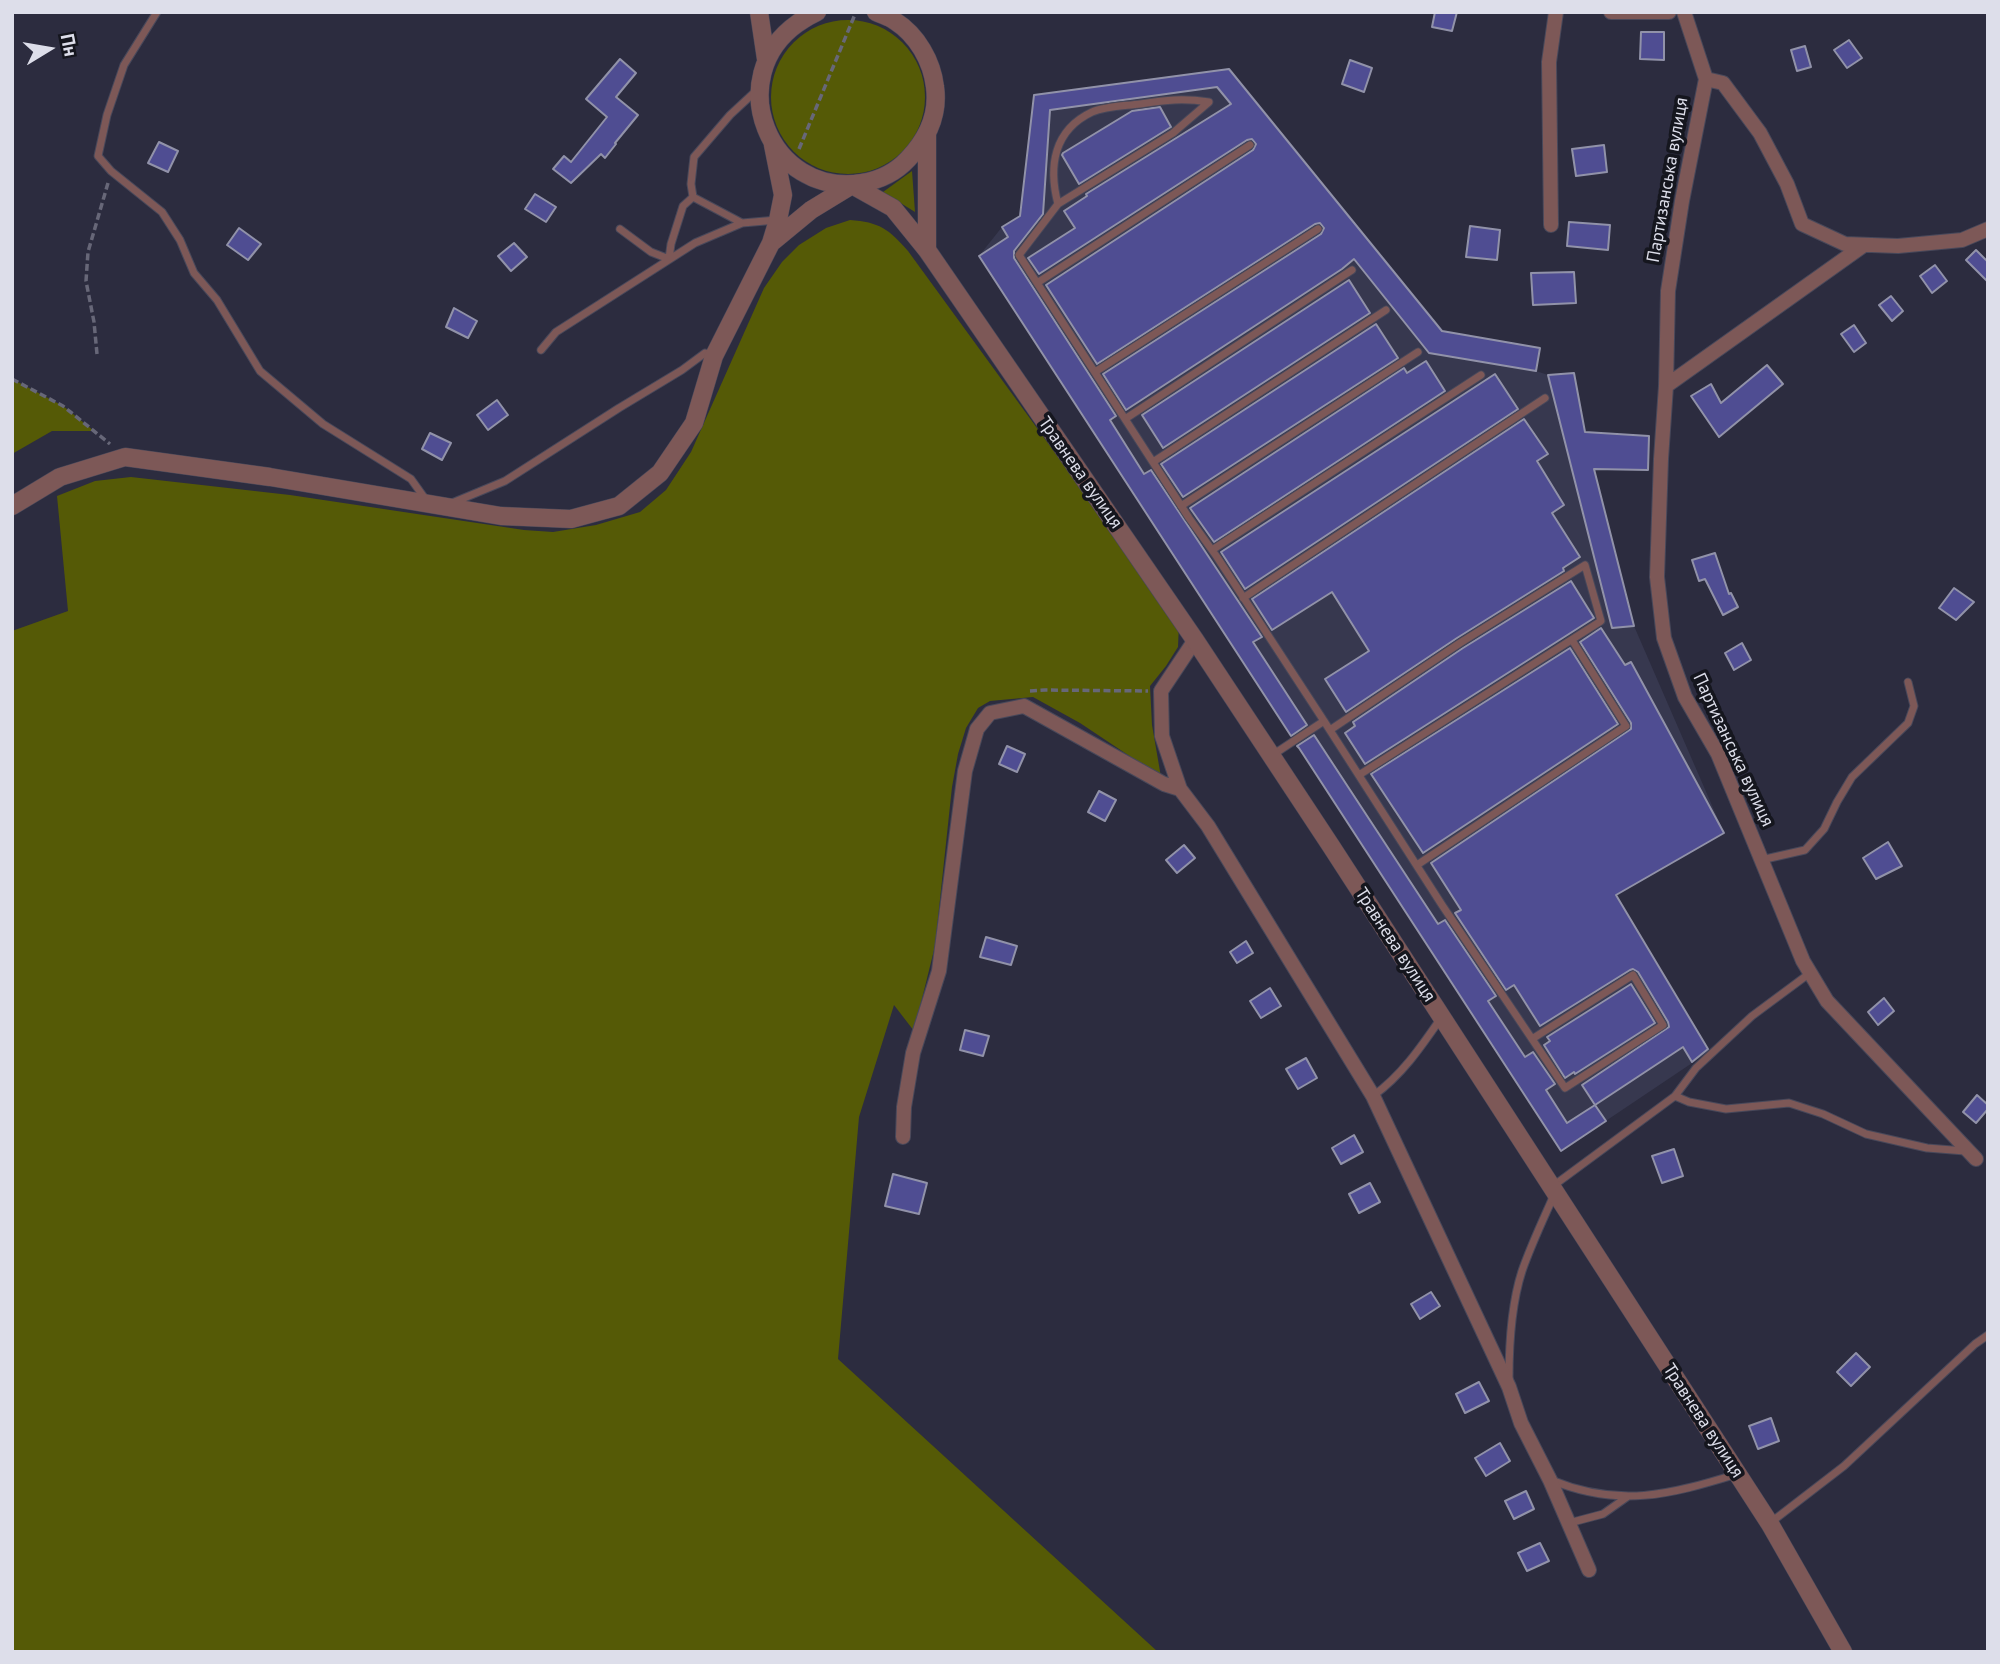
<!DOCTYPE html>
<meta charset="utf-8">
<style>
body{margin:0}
#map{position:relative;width:2000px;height:1664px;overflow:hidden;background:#2c2c3f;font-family:"PT Sans",sans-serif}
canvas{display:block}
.frame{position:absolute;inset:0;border:14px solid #dddeea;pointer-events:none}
.north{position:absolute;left:14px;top:14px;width:70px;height:70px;-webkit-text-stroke:5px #15161e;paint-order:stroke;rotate:79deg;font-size:19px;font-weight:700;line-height:28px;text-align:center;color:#dddeea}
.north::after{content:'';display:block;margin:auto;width:24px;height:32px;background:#dddeea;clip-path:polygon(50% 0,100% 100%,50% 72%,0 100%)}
</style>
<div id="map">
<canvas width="2000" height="1664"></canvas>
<div class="frame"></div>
<div class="north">Пн</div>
</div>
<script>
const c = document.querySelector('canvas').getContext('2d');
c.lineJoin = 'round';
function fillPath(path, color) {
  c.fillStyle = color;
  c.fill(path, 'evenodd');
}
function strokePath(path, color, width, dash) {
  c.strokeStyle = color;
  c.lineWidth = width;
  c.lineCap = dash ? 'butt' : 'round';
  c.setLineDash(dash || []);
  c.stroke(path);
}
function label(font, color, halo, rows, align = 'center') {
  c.font = font + ' "PT Sans",sans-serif';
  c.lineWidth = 7;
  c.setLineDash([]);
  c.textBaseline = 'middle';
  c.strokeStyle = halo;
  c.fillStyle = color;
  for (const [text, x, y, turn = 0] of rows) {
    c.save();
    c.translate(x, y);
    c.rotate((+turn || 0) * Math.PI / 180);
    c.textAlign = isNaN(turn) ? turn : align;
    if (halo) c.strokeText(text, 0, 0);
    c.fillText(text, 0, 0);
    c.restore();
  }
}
const built = new Path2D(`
 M1229 69 1442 331 1540 348 1536 371 1548 375 1574 373 1588 446 1634 626 1724 833 1616 895 1710 1051 1561 1151 979 256 1002 227 1020 216 1034 95Z`);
const green = new Path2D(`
 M771 97a77 77 0 1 1 154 0a77 77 0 1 1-154 0Z
 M912 171 915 212 883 192Z
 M850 220C879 222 889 229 908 251L1179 623 1178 647 1166 666 1150 686 1152 725 1161 777 1080 723 1033 697 990 701 978 708 966 728 958 754 952 787 935 946 914 1031 894 1005 859 1117 838 1359 1158 1652H12V631L68 611 57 496 95 481 131 477 290 495 524 530 553 532 596 525 640 512 666 490 691 452 764 288 782 262 799 245 826 228Z
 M12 379 63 406 94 431H52L12 454Z`);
const building = new Path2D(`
 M1435 12H1457L1452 31 1432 27Z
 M1641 32H1664V60L1640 59Z
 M1849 40 1862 58 1847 68 1834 50Z
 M1805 46 1811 67 1797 71 1791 50Z
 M620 59 636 73 616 97 638 115 615 143 616 144 605 158 601 154 571 183 553 169 564 156 571 162 607 117 586 99Z
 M1350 60 1372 68 1364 92 1342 84Z
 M1229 69 1442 331 1540 348 1536 371 1429 353 1354 259 1342 269 1126 410 1103 374 1321 234 1324 228 1320 223 1315 224 1097 364 1046 285 1253 150 1256 144 1252 139 1247 140 1039 274 1028 258 1075 228 1064 211 1087 196 1086 194 1231 104 1217 87 1050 110 1043 214 1014 251V258L1116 416 1110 420 1144 474 1151 470 1262 637 1253 642 1307 725 1291 736 979 256 1008 237 1002 227 1020 216 1034 95Z
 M1160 107 1171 127 1079 184 1062 155 1063 153 1132 111Z
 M159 142 178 151 168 172 148 163Z
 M1604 145 1607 172 1576 176 1572 149Z
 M535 194 556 207 546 222 525 209Z
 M1569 222 1610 225 1608 250 1567 246Z
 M1470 226 1500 230 1497 260 1466 257Z
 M239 228 261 244 248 260 227 245Z
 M514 243 527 257 511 271 498 256Z
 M1976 250 1988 262V282L1966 260Z
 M1935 265 1947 281 1932 293 1920 276Z
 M1574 272 1576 303 1533 305 1531 273Z
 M1349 280 1370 313 1163 448 1142 415Z
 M1891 296 1903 311 1892 321 1879 305Z
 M454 308 477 321 468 338 446 327Z
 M1376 324 1398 358 1183 497 1161 464Z
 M1854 325 1866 343 1854 352 1841 334Z
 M1426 361 1445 391 1214 542 1190 508 1404 368 1407 373Z
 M1767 365 1783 384 1719 437 1691 396 1711 384 1721 403Z
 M1574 373 1585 432 1649 436 1648 470 1594 469 1634 626 1612 628 1548 375Z
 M1495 374 1518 409 1245 589 1221 552Z
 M497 400 508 415 488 430 477 415Z
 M1524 419 1548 454 1537 461 1564 505 1552 513 1580 557 1563 568 1564 571 1457 638 1346 712 1325 679 1369 651 1332 592 1272 630 1252 599Z
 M430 433 451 443 442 460 422 449Z
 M1715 553 1729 594 1731 593 1738 607 1723 615 1705 579 1699 581 1692 560Z
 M1571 581 1594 618 1365 764 1345 733 1355 726 1353 722 1463 648Z
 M1954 588 1974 602 1956 620 1939 608Z
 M1601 628 1625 665 1631 662 1724 833 1616 895 1708 1049 1692 1062 1683 1047 1595 1105 1582 1085 1669 1027 1668 1022 1638 972 1633 969 1630 970 1540 1026 1514 985 1506 990 1455 913 1461 910 1431 863 1631 729V723L1580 642Z
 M1742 643 1751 660 1734 670 1725 653Z
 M1570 648 1618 724 1423 853 1371 774Z
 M1314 735 1438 924 1445 920 1496 996 1488 1001 1525 1057 1533 1052 1555 1084 1546 1090 1567 1123 1595 1105 1606 1121 1561 1151 1299 748 1297 746Z
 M1007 746 1025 754 1017 772 999 764Z
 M1099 791 1116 800 1105 821 1088 812Z
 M1888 842 1902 866 1876 879 1863 858Z
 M1184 845 1195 858 1177 873 1166 860Z
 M986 937 1017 946 1011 965 980 957Z
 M1246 941 1253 953 1237 963 1230 952Z
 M1631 984 1655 1023 1575 1074 1574 1072 1565 1078 1544 1045 1550 1041 1547 1037Z
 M1270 988 1281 1006 1261 1018 1250 1001Z
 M1884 998 1894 1011 1878 1025 1868 1012Z
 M965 1030 989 1036 983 1056 960 1050Z
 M1306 1058 1317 1078 1298 1089 1286 1069Z
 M1977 1095 1988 1105V1109L1976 1123 1963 1112Z
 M1354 1135 1363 1152 1341 1164 1332 1148Z
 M1674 1149 1683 1176 1662 1183 1652 1156Z
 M893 1174 927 1183 919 1214 885 1206Z
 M1370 1183 1380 1202 1359 1213 1349 1194Z
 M1431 1292 1440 1306 1420 1319 1411 1304Z
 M1856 1353 1870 1367 1851 1386 1837 1372Z
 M1479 1382 1489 1401 1465 1413 1456 1394Z
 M1771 1418 1779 1441 1758 1449 1749 1426Z
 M1500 1443 1510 1461 1486 1476 1475 1458Z
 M1526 1491 1534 1509 1514 1519 1505 1501Z
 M1540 1543 1549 1561 1527 1571 1518 1553Z`);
const path = new Path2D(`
 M799 149 856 12
 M97 354 94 322 86 281 88 252 108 183
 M12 379 63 406 110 444
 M1030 691 1045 690 1148 691`);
const service = new Path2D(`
 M157 12 124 65 107 115 98 156 111 171 162 212 180 240 194 273 217 300 260 371 323 424 411 479 426 500
 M1058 204C1048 166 1054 130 1092 112 1106 106 1125 106 1140 104 1166 100 1183 98 1209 102L1173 133 1058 204 1019 255 1189 518 1217 557 1324 721
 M742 223 693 197 691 184 694 157 730 115 757 90
 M620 229 651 252 669 259 671 244 683 206 693 197
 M1037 283 1250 145
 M541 350 556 332 695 243 742 223 777 220
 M1095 372 1318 229
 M1125 419 1352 270
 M1153 462 1386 310
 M452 503 505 481 619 408 682 370 705 353 713 356
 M1181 506 1418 352
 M1212 550 1481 375
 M1243 598 1545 398
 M1330 730 1460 643 1585 565 1601 621 1359 775
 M1271 756 1324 721 1442 905 1565 1088 1663 1025 1633 975 1532 1039
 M1761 860 1805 850 1824 829 1837 802 1852 777 1908 723 1914 706 1908 682
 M1417 865 1626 726 1572 640
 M1373 1096C1402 1075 1421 1047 1441 1018
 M1675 1096 1689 1102 1726 1109 1789 1103 1823 1114 1866 1134 1927 1148 1965 1151
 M1553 1186 1675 1096 1696 1068 1752 1016 1810 973
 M1509 1379C1509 1343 1511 1305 1522 1271 1531 1245 1543 1220 1554 1195
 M1551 1480C1619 1508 1669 1495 1737 1474
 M1569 1523 1603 1514 1627 1497
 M1770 1523 1844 1466 1975 1344 1988 1335`);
const minor = new Path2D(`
 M1611 12H1669
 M1684 12 1706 79 1723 83 1760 133 1787 184 1802 224 1845 244 1898 246 1962 240 1988 229
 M1706 79 1682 201 1668 291 1666 386 1661 459 1657 577 1664 638 1685 697 1718 754 1803 961 1827 1001 1976 1159
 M1551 225 1549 62 1556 12
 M1666 386 1864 245
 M1180 789 1162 736 1161 691 1195 640
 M903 1137 904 1107 913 1053 939 971 965 771 977 729 990 713 1024 706 1164 784 1180 789 1208 826 1373 1096 1509 1387 1521 1423 1550 1480 1589 1570`);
const tertiary = new Path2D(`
 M759 12 766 59
 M817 12C810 15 804 19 798 23 721 77 769 198 862 183 880 180 896 172 908 159 927 139 939 116 935 87 932 61 917 35 895 21 890 17 882 15 876 12
 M771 243 811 210 852 185 893 208 927 250 1195 640 1331 846 1770 1524 1843 1652
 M927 250V135
 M12 506 60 477 125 457 270 477 501 516 571 519 619 506 660 473 694 423 714 356 771 243 778 220 783 195 773 145`);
const streetNames = [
 ["Партизанська вулиця",1668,180,-80],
 ["Травнева вулиця",1080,473,55],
 ["Партизанська вулиця",1733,750,65],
 ["Травнева вулиця",1395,945,57],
 ["Травнева вулиця",1703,1421,57]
];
fillPath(built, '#37384f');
fillPath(green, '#555a06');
fillPath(building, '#4f4d92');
strokePath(building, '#9192a9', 2);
strokePath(service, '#48485a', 9);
strokePath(minor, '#48485a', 16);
strokePath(tertiary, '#48485a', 19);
strokePath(path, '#676778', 3.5, [7, 3.5]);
strokePath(service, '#7d5857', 7);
strokePath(minor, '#7d5857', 14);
strokePath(tertiary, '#7d5857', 18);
label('18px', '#dddeea', '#15161e', streetNames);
</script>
